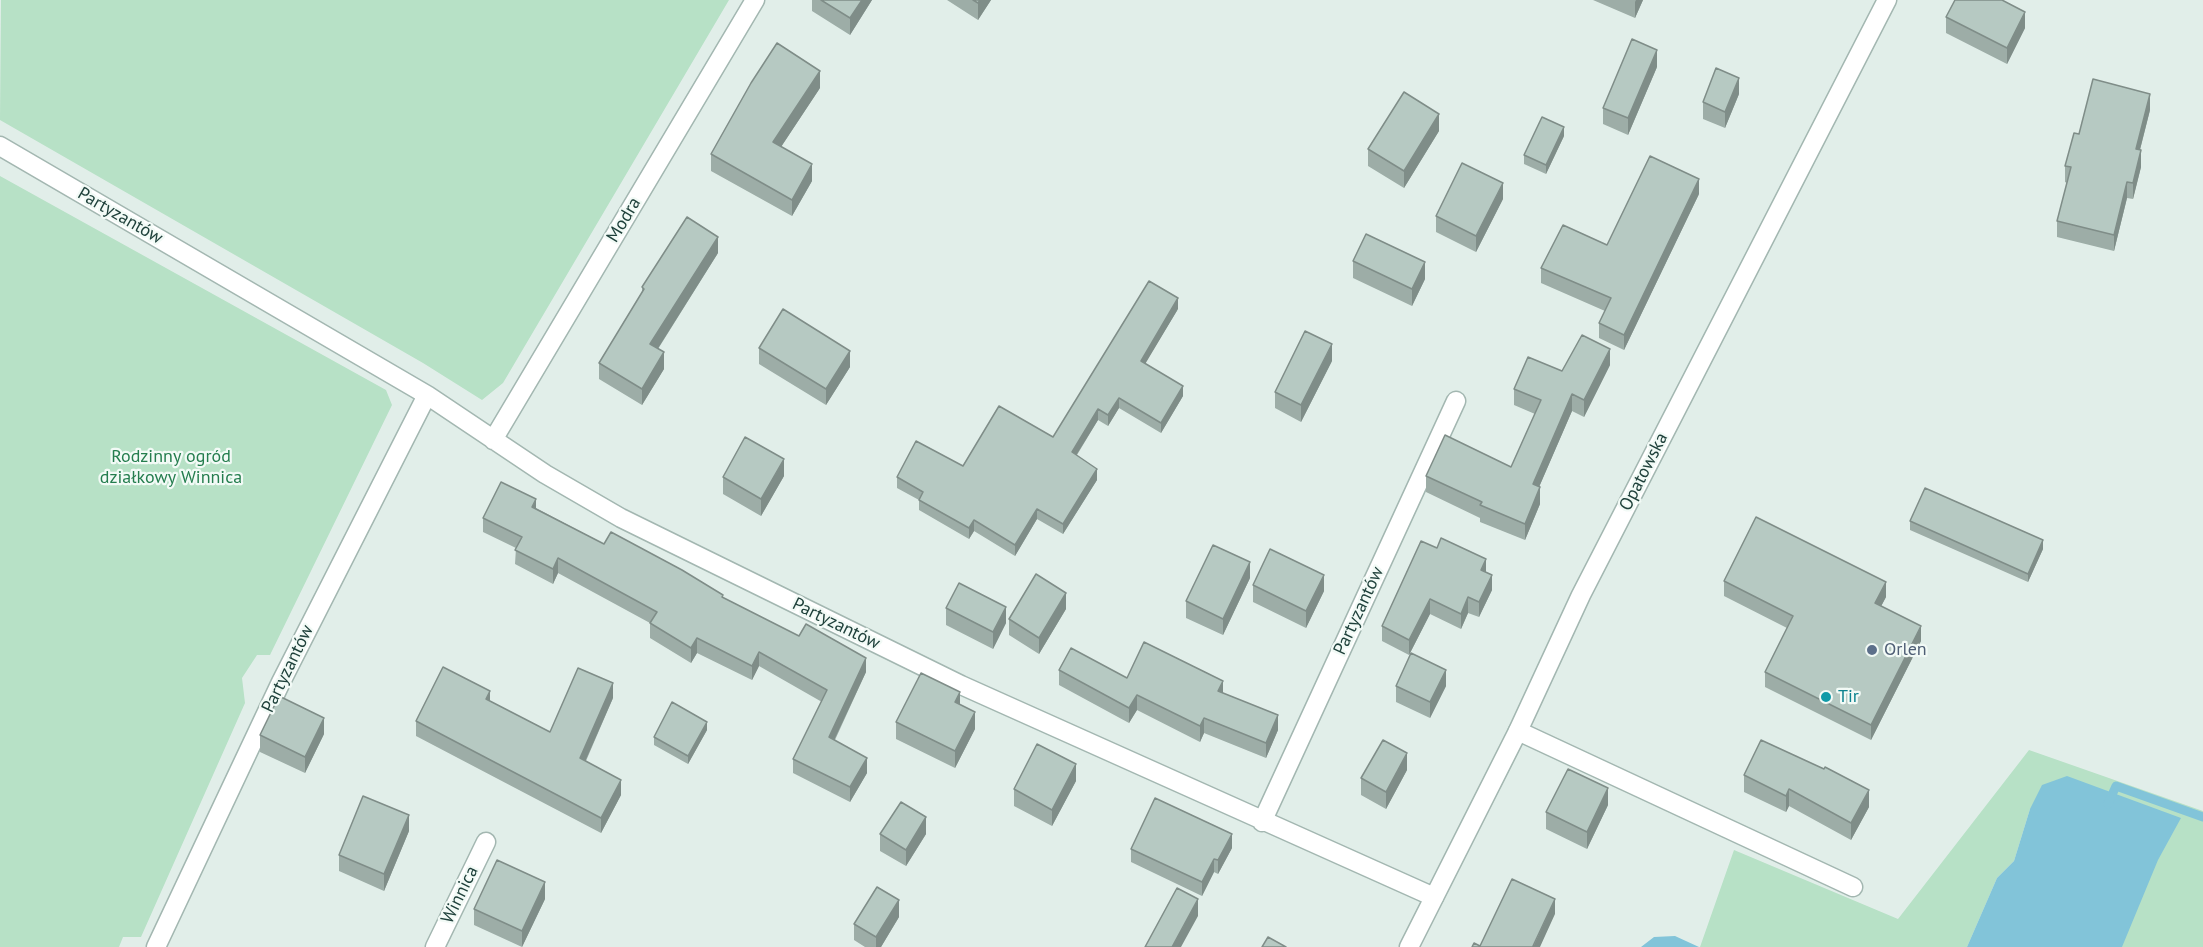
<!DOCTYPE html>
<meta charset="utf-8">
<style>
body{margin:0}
canvas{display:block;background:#e1eee9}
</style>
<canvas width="2203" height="947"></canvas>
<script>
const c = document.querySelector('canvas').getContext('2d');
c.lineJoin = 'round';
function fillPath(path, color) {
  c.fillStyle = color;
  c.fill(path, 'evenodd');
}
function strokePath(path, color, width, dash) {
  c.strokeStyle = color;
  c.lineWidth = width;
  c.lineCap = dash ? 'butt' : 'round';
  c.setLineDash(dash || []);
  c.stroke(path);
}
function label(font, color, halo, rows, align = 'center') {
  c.font = font + ' "PT Sans",sans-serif';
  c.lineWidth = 4.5;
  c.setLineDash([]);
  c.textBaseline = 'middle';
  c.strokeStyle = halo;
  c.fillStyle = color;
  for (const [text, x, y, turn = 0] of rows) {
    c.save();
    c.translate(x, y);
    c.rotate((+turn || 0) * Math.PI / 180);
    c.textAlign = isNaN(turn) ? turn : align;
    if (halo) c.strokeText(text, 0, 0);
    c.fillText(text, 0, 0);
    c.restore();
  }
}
const green = new Path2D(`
 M1 0H729L503 383 482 400 423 363 0 120Z
 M0 176 386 390 392 405 270 655H257L242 678 245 703 141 937H123L119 947H0Z
 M2029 750 2203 811V947H2080L2030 809 2014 861 1997 878 1967 947H1700L1734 850 1898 919Z`);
const water = new Path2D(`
 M2067 776 2181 818 2158 860 2122 947H1967L1997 878 2014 861 2030 809 2042 785Z
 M1675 936 1699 947H1641L1654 937Z`);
const stream = new Path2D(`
 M2108 804 2116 786 2203 817`);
const minor = new Path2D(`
 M0 146 427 395 545 474 621 518 961 685 1434 897
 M493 440 755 0
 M1518 731 1853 887
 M1262 822 1456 401
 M156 947 281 682 427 395
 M435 947 486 842`);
const tertiary = new Path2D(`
 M1409 947 1518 731 1581 595 1887 0`);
const wall = new Path2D(`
 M812 0H872L850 35 812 11Z
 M947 0H991L978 20Z
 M1593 0H1643L1635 18Z
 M1946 17 2025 28 2007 64 1946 33Z
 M1657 67 1628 135 1603 124V108Z
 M820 88 781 147 812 181 792 216 711 171V154Z
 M1739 94 1725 128 1703 119V102Z
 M2150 110 2140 150 2141 167 2133 199 2127 198 2114 251 2057 237V221L2067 183 2065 182V166Z
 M1439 131 1404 188 1368 166V149Z
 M1564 136 1546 174 1524 164V155Z
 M1699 194 1624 350 1599 338V323L1605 311 1541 283V268L1607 245Z
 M1503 199 1476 252 1436 232V216Z
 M718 253 658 349 664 369 642 405 599 379V363L642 292V287Z
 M1353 261 1425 279 1412 306 1353 278Z
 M1178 309 1145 363 1183 396 1161 433 1119 408 1108 426 1098 420 1077 455 1097 480 1063 534 1037 519 1015 556 974 531 969 539 919 510V500L897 488V477L963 466 1053 437Z
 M759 348 850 367 826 405 759 364Z
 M1332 361 1301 422 1275 408V392Z
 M1610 365 1584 417 1572 411 1539 487 1540 504 1525 540 1480 522V518L1426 492V476L1511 467 1535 414 1514 405V389L1562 371Z
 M784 476 761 516 723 494V477Z
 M536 508 604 544 723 598 866 672 835 740 867 773 850 802 793 773V759L822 702 759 666 752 680 697 653 691 663 650 638V623L558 573 553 584 515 564 516 548 483 532V518Z
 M1910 521 2043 549 2028 582 1910 530Z
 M1421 541 1486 572 1492 590 1479 617 1468 613 1461 629 1430 614 1409 655 1382 641V626Z
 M1250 578 1223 635 1186 618V601Z
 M1724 581 1886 597 1881 606 1921 641 1871 740 1765 687V672L1787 628 1724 596Z
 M1253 585 1324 591 1306 628 1253 602Z
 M946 608 1006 623 993 649 946 625Z
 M1066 609 1039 654 1009 635V619Z
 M1059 670 1127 678 1223 693 1278 730 1266 758 1204 733 1200 742 1137 710 1129 723 1059 685Z
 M1396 686H1446L1430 718 1396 702Z
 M613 698 586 761 621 795 601 833 416 736V721L490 701 550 732Z
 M960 704 975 729 955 768 896 739V722Z
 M707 730 688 764 654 745V737Z
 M324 734 305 773 260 752V735Z
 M1407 770 1386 809 1361 795V778Z
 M1744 775 1869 807 1851 840 1789 806 1786 812 1744 792Z
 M1076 781 1052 826 1014 806V789Z
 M1608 805 1587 849 1546 829V812Z
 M409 831 384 891 339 871V855Z
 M880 834H926L906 866 880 851Z
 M1232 848 1218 874 1214 872 1202 896 1131 862V849Z
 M545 899 522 947 474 925V909Z
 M899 917 881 947H865L854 940V924Z`);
const shadedWall = new Path2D(`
 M862 0H872L850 35V18Z
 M980 0H991L978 20V3Z
 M1636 0H1643L1635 18V2Z
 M2025 12V28L2007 64V48Z
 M1657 50V67L1628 135V118Z
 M820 71V88L773 159V142Z
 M1739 78V94L1725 128V112Z
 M2150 94V110L2136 165V149Z
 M1439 114V131L1404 188V171Z
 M1564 127V136L1546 174V165Z
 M2141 150V167L2133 199V183Z
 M812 164V181L792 216V200Z
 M1699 179V194L1624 350V335Z
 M2127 182V198L2114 251V235Z
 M1503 183V199L1476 252V236Z
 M718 237V253L650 361V344Z
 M1425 262V279L1412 306V289Z
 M1178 298V309L1141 371V361Z
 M1332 344V361L1301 422V405Z
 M1610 349V365L1584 417V400Z
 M850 351V367L826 405V389Z
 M664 352V369L642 405V389Z
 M1183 386V396L1161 433V423Z
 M1572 394V411L1533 501V484Z
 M1119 398V408L1108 426V415Z
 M1098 409V420L1072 462V452Z
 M784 459V476L761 516V499Z
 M1097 469V480L1063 534V524Z
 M1540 487V504L1525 540V524Z
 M536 499V514L532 507Z
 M1037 509V519L1015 556V545Z
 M974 520V531L969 539V528Z
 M2043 540V549L2028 582V574Z
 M558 558V573L553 584V569Z
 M1486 559V574L1481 570Z
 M1250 562V578L1223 635V619Z
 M1324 575V591L1306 628V611Z
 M1492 575V590L1479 617V602Z
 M1886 582V597L1875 618V603Z
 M1066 593V609L1039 654V638Z
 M1468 597V613L1461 629V614Z
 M1430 599V614L1409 655V640Z
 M1006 607V623L993 649V632Z
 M1921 626V641L1871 740V725Z
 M697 638V653L691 663V648Z
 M759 652V666L752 680V666Z
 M866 658V672L829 751V737Z
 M1446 670V686L1430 718V702Z
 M1223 681V696L1218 691Z
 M613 683V698L580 773V758Z
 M490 691V706L486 699Z
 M960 692V709L955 702Z
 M1137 695V710L1129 723V708Z
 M975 712V729L955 768V751Z
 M1278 715V730L1266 758V743Z
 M324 718V734L305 773V757Z
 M1204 718V733L1200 742V726Z
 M707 722V730L688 764V756Z
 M1407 753V770L1386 809V792Z
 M867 758V773L850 802V787Z
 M1076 764V781L1052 826V810Z
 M621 780V795L601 833V818Z
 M1608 788V805L1587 849V832Z
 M1789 789V806L1786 812V796Z
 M1869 790V807L1851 840V823Z
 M409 815V831L384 891V874Z
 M926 817V834L906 866V850Z
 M1232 834V848L1218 874V860Z
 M1214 859V872L1202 896V882Z
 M545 882V899L522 947V931Z
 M1198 899V916L1181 947H1172Z
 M1555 899V914L1540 947H1533Z
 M899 900V917L881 947H876V937Z`);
const building = new Path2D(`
 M821 0H862L850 18Z
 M973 0H980L978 3Z
 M1955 0H2002L2025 12 2007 48 1946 17Z
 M1632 39 1657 50 1628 118 1603 108Z
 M777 43 820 71 773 142 812 164 792 200 711 154 751 83Z
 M1716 68 1739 78 1725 112 1703 102Z
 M2093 79 2150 94 2136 149 2141 150 2133 183 2127 182 2114 235 2057 221 2071 167 2065 166 2074 133 2079 134Z
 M1404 92 1439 114 1404 171 1368 149Z
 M1542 117 1564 127 1546 165 1524 155Z
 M1650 156 1699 179 1624 335 1599 323 1611 298 1541 268 1563 225 1607 245Z
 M1462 163 1503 183 1476 236 1436 216Z
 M687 217 718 237 650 344 664 352 642 389 599 363 644 289 642 287Z
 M1366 234 1425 262 1412 289 1353 261Z
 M1149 281 1178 298 1141 361 1183 386 1161 423 1119 398 1108 415 1098 409 1072 452 1097 469 1063 524 1037 509 1015 545 974 520 969 528 919 500 923 492 897 477 916 441 963 466 999 406 1053 437Z
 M783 309 850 351 826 389 759 348Z
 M1305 331 1332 344 1301 405 1275 392Z
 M1582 335 1610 349 1584 400 1572 394 1533 484 1540 487 1525 524 1480 505 1482 502 1426 476 1445 435 1511 467 1541 400 1514 389 1528 357 1562 371Z
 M745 437 784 459 761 499 723 477Z
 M501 482 536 499 532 507 604 544 611 532 682 570 723 595 722 597 799 636 806 624 866 658 829 737 867 758 850 787 793 759 827 690 759 652 752 666 697 638 691 648 650 623 657 612 558 558 553 569 515 550 522 537 483 518Z
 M1925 488 2043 540 2028 574 1910 521Z
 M1756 517 1886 582 1875 603 1921 626 1871 725 1765 672 1793 616 1724 581Z
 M1441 538 1486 559 1481 570 1492 575 1479 602 1468 597 1461 614 1430 599 1409 640 1382 626 1421 541 1437 548Z
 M1213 545 1250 562 1223 619 1186 601Z
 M1270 549 1324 575 1306 611 1253 585Z
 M1036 574 1066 593 1039 638 1009 619Z
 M959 583 1006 607 993 632 946 608Z
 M1144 642 1223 681 1218 691 1278 715 1266 743 1204 718 1200 726 1137 695 1129 708 1059 670 1071 648 1127 678Z
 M1411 653 1446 670 1430 702 1396 686Z
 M443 667 490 691 486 699 550 732 578 668 613 683 580 758 621 780 601 818 416 721Z
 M921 673 960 692 955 702 975 712 955 751 896 722Z
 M279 696 324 718 305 757 260 735Z
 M672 702 707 722 688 756 654 737Z
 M1383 740 1407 753 1386 792 1361 778Z
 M1761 740 1824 769 1825 767 1869 790 1851 823 1789 789 1786 796 1744 775Z
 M1037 744 1076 764 1052 810 1014 789Z
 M1568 769 1608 788 1587 832 1546 812Z
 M363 796 409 815 384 874 339 855Z
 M1155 798 1232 834 1218 860 1214 859 1202 882 1131 849Z
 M901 802 926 817 906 850 880 834Z
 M497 860 545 882 522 931 474 909Z
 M1512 879 1555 899 1533 946 1536 947H1472L1474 943 1480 946Z
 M877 887 899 900 876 937 854 924Z
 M1177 888 1198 899 1172 947H1145Z
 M1268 937 1286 947H1262Z`);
const markers = [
 [1872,650,6,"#5c6f8a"],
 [1826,697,6,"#0f9aa8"]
];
const streetNames = [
 ["Partyzantów",120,216,30],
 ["Modra",624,220,-59],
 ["Opatowska",1644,472,-63],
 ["Partyzantów",1359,611,-65],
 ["Partyzantów",836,624,26],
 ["Partyzantów",288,669,-64],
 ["Winnica",460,895,-64]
];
const parkNames = [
 ["Rodzinny ogród",171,457],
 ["działkowy Winnica",171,478]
];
const serviceNames = [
 ["Orlen",1884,650]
];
const cultureNames = [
 ["Tir",1838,697]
];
fillPath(green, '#b7e1c6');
fillPath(water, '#82c4d9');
strokePath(stream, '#82c4d9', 9);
strokePath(minor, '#a3b7b1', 21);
strokePath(tertiary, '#a3b7b1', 21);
strokePath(minor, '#fff', 18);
strokePath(tertiary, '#fff', 18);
fillPath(wall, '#9dada7');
fillPath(shadedWall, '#7f8d88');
fillPath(building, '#b6c9c2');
strokePath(building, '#7f8d88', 1.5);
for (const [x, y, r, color] of markers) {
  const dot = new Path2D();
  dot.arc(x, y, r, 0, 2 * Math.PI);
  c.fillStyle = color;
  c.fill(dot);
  strokePath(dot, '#f2faf6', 2);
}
label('18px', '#1f413b', '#f2faf6', streetNames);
label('18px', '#247d4e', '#f2faf6', parkNames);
label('18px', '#4e5e75', '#f2faf6', serviceNames, 'left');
label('18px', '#0d838f', '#f2faf6', cultureNames, 'left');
</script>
